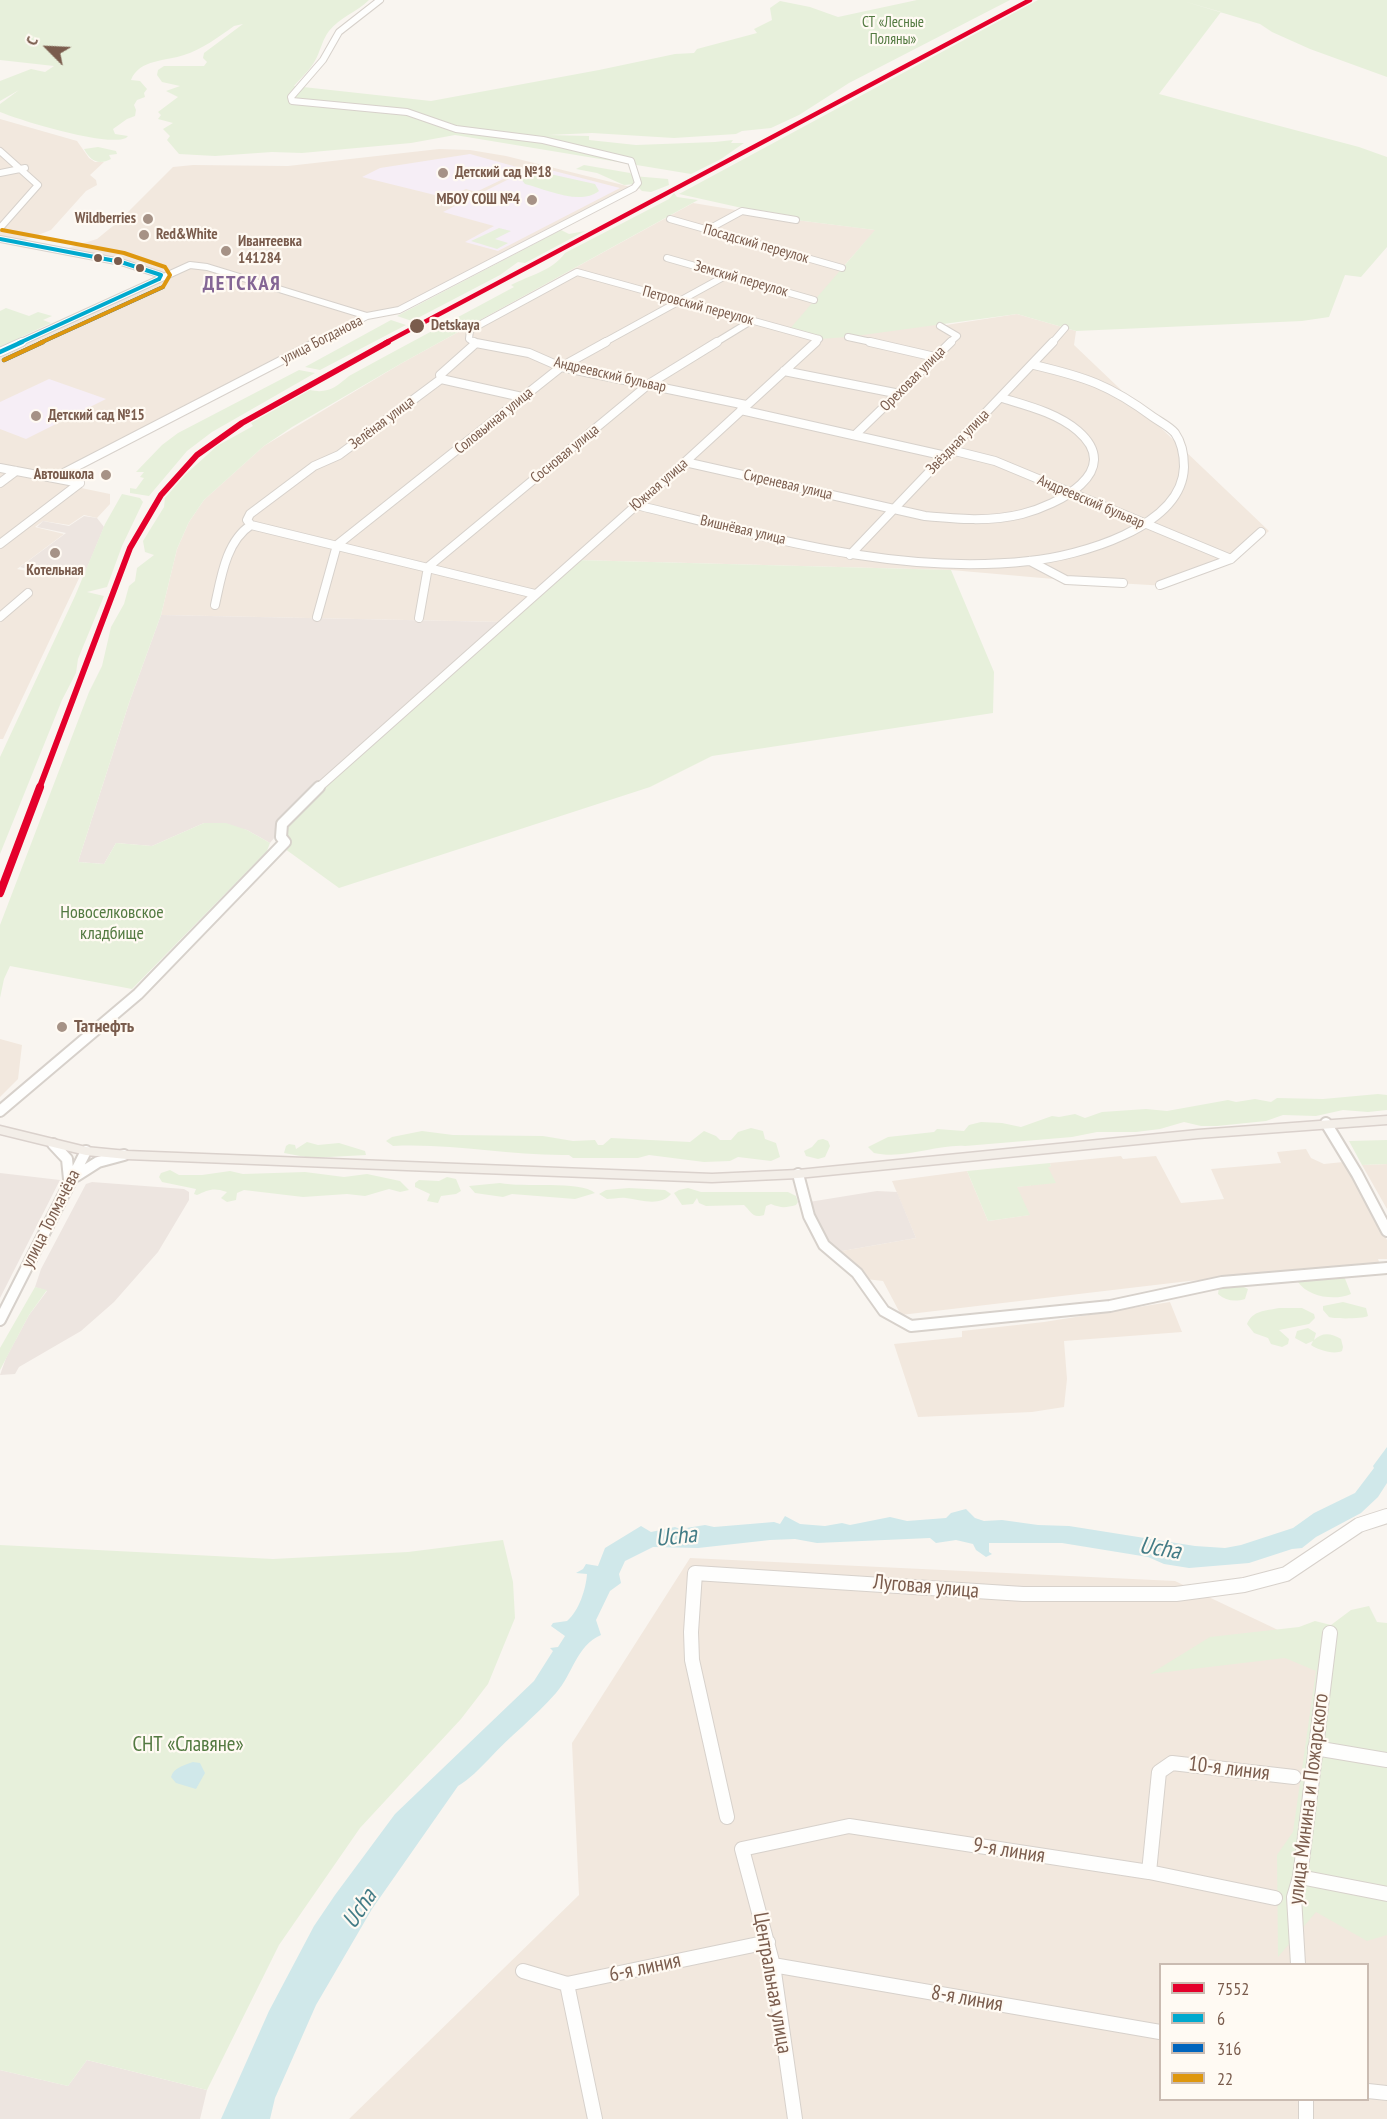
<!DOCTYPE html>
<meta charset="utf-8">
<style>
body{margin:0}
#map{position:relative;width:1387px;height:2119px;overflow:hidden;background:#f9f5f0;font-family:"PT Sans Narrow",sans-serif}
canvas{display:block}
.legend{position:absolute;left:1159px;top:1963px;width:210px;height:138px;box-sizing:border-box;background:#fffaf3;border:2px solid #cabbb1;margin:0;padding:8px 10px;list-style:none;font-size:18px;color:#7a5c4d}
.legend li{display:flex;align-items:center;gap:12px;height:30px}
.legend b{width:30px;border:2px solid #cabbb1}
.north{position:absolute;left:18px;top:18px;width:60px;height:60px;-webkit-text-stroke:4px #fffaf3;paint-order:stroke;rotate:294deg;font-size:16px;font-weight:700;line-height:24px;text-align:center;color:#7a5c4d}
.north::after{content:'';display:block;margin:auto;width:21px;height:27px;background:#7a5c4d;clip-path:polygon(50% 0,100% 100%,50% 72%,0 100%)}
</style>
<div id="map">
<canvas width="1387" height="2119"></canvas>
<ul class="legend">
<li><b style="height:8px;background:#e4002b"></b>7552</li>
<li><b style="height:8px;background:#00a9ce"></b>6</li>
<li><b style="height:8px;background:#0065bd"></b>316</li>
<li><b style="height:8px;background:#de970f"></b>22</li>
</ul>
<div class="north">С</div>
</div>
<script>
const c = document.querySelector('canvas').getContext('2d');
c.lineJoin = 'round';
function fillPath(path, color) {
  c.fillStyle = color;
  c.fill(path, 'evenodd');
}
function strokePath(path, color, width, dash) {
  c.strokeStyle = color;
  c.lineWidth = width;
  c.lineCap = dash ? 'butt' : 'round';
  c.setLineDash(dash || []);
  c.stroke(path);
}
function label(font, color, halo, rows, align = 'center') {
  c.font = font + ' "PT Sans Narrow",sans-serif';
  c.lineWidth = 4.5;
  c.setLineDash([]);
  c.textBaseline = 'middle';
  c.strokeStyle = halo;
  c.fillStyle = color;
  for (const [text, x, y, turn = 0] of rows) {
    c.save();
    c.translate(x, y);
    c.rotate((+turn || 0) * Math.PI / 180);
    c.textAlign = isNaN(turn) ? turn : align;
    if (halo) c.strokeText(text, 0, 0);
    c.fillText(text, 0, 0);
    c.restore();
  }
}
const residential = new Path2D(`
 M0 119 77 141 89 158 95 162H104L90 175 96 180 97 185 86 191 51 230 20 242 0 239Z
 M439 149 470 150 506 156 631 187 404 306 365 314 53 476 0 466V352L159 279 161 275 139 267V263L65 249 97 239 119 221 173 167 193 165 288 166Z
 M693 203 796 220 876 230 842 268 940 326 1017 314 1076 331 1074 345 1269 531 1234 561 1167 586 1065 580 951 570 576 560 503 622 161 615 177 549 189 522 204 500 264 446 402 363Z
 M0 471 110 494V504L97 518 84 515 69 525 43 521 35 527 64 534 17 569 46 575 81 574 3 739H0Z
 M0 1039 22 1045 18 1079 0 1097Z
 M1306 1149 1311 1158 1324 1164 1343 1162 1387 1240V1259H1378L1380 1264 1189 1281 901 1315 883 1281 866 1279 836 1252 916 1238 892 1181 967 1171 988 1221 1029 1215 1016 1187 1055 1182 1047 1167H1051L1050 1163 1121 1156 1123 1159 1156 1156 1181 1203 1224 1199 1211 1169 1281 1163 1277 1152Z
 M1387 1164V1209L1362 1165Z
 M1170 1302 1182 1332 1064 1341 1067 1379 1064 1407 1032 1412 918 1417 894 1344 962 1337V1331L1044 1322Z
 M690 1558 1175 1581 1297 1639 1387 1641V2119H349L579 1895 572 1743ZM1160 1964H1368V2100H1160Z`);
const industrial = new Path2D(`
 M84 516 97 518 104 527 85 573 47 574 20 567 66 533 37 527 43 521 69 526Z
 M161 615 503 622 280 831 270 843 247 830 204 823 152 846 116 843 104 864 78 862 129 703Z
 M0 1173 60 1180 0 1298Z
 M92 1182 184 1189 189 1192V1200L158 1252 114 1302 81 1331 19 1367 15 1374 0 1375 6 1358 29 1315 47 1291 35 1287 41 1269 86 1184Z
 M877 1191 897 1192 916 1238 836 1252 822 1236 809 1202Z
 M87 2060 207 2090 200 2119H0V2070L68 2086Z`);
const education = new Path2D(`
 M470 154 524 169 476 192 466 189 447 198 362 177 380 168Z
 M535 166 620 188 498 251 465 242 494 226 443 212Z
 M49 379 106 399 26 439 0 429V402Z`);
const green = new Path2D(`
 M0 0H369C357 12 340 17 329 31 323 39 321 48 317 57 312 68 302 77 294 86L431 101 599 70 675 54 694 53 697 49 757 33 754 29 772 20 770 8 780 1 810 7 838 17 917 0H1010L849 83 799 115 771 128 742 131 736 134 674 138 592 133 548 135 589 136V140L636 145 715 142 733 140 731 143H744L721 159 691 174 455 135 411 143 302 153 272 152 215 156 179 154 167 140 170 136 163 129 173 123 158 119 161 115 158 112 178 97 166 91 180 86 162 82 157 75 158 70 164 66H204L207 62 203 58 204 53 243 24 234 26C220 36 201 50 184 55 167 61 139 59 131 80L140 81 147 89 144 93 145 97 137 100 134 105 136 110 135 116 127 119 113 129 115 134 128 136 126 138C107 147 22 121 0 112V104L19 90 0 101V81L31 69 45 72 54 66 0 60Z
 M1038 0H1387V77L1310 49 1272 32 1260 24 1183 1 1221 12 1159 94 1359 147 1387 157V247L1361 277 1345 275 1329 317 1302 321 1076 331 1017 314 848 337 819 339 788 331 875 230 796 220 679 194Z
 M98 147 116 151 117 154 109 155 111 159C98 166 90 160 84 149Z
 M584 165 630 173 633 176 668 179 669 185 651 192 642 191 635 184 624 185 597 173 576 169Z
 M541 172 595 184 599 191C580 206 545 189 525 184L521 179 525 175Z
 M674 193 677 197 698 200 402 363 292 427 264 446 204 500 189 522 177 549 161 615 129 703 78 862 104 864 116 843 152 846 204 823H226L247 830 270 843 267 851 132 989 10 966 4 979 0 998V925L89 692 102 666 111 627 124 604 129 586 135 581 137 568 154 555 145 552 143 541 164 507 165 498 186 474 217 446 253 426 251 423 310 390C328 394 336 387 349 376 403 346 459 317 514 287L511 285C530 275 552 271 565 253L669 199Z
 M499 228 511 231 495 239 508 243 497 249 471 241Z
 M561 230 569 234 585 231 525 263 518 262 500 275 412 321 397 316Z
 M6 308 29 316 38 312 52 316 43 320 51 323 0 347V311Z
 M391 320 406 325 320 370 305 367Z
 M299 370 315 373 212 432 187 451 149 496 130 493V488L136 489 144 478 140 477 144 472H136L162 445 178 433Z
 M122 494 140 498 143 502 122 546 107 587 87 592 104 596 78 659 76 673 62 700 0 854V757L75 596 105 524Z
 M576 560 951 570 994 672 993 713 712 756 650 787 339 888 281 846 282 824Z
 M1378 1094 1387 1095V1110L1368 1112 1343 1110 1316 1116 1283 1115 1266 1121 1217 1126H1201L1184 1122 1160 1129 1136 1132H1097L1072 1137 965 1146C937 1144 904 1160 874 1153L868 1147 888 1137 934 1132 937 1129 964 1131 969 1125 981 1122 1002 1123 1021 1127 1052 1116 1059 1117 1075 1114 1085 1118 1102 1112 1146 1109 1167 1111 1228 1100 1236 1102 1255 1099 1271 1102 1277 1098 1323 1099Z
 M751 1128 763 1131 765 1139 776 1143 780 1157 771 1161 738 1157 730 1161 704 1162 649 1155 638 1158H573L569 1155C509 1156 454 1143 393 1146L386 1141 392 1137 422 1131 453 1135 543 1136 573 1141 595 1140 598 1145H603L611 1138 690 1142 704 1131 716 1136 720 1140H731L738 1132Z
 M823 1139 828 1141 830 1146 825 1157 818 1159 806 1156 804 1151 812 1147 818 1140Z
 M1387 1140V1164L1362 1165 1349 1141Z
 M307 1142 318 1145 339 1143 365 1151 366 1155 311 1158 284 1153 286 1146 289 1144 295 1145 296 1149Z
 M1050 1163 1051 1167H1048L1056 1183 1017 1187 1030 1215 988 1221 967 1171Z
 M170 1170 179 1175H202L230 1171 243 1174 305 1172 344 1177 367 1174 400 1181 409 1190 400 1192 389 1189 365 1196 347 1194 303 1197 244 1190 237 1193 236 1200 227 1202 221 1198 227 1192C213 1187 208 1190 197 1195L194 1194 196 1189 162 1182 159 1177 161 1173Z
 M447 1177 456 1179 461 1191 456 1194 441 1196 438 1203 427 1201 430 1194 415 1187V1183L419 1180 439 1181Z
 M500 1183C523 1188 580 1180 595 1193L575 1199 512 1194 503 1197 475 1193 469 1186Z
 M629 1188 665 1190 671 1194C660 1207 641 1200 626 1198 620 1197 613 1199 607 1199L599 1194 606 1190Z
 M688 1188 701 1192H788L796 1196 798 1202 796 1205C785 1208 781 1208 771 1204L766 1206 764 1215C752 1219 751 1211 744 1205L706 1206 699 1203 697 1198 693 1204 682 1205 674 1193 679 1190Z
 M1344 1276 1351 1294C1335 1301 1308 1297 1298 1282L1299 1279Z
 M1238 1284 1248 1289 1245 1299C1235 1302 1226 1301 1218 1294L1219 1287Z
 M35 1287 47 1290 29 1315 0 1370V1348Z
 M1343 1302 1366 1308 1368 1316C1364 1319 1332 1319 1329 1317 1327 1315 1325 1312 1323 1310V1306Z
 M1279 1308H1302L1314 1314 1315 1318 1309 1324 1279 1330 1289 1339 1288 1344 1282 1347 1271 1344 1268 1338 1254 1333 1247 1324C1253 1310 1265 1311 1279 1308Z
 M1308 1328 1316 1333 1314 1340C1322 1332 1331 1333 1341 1339L1343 1347 1342 1351C1334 1355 1318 1350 1311 1345L1313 1341 1306 1344 1295 1338 1297 1331Z
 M503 1540 513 1582 515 1618 488 1684 461 1719 360 1828 279 1945 207 2090 87 2060 68 2086 0 2070V1545L273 1559 408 1552Z
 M1369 1606 1377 1622 1387 1623V1935L1367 1941 1316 1912 1278 1957 1277 1855 1293 1832 1316 1671 1285 1658 1150 1674 1210 1637 1299 1627 1315 1621 1331 1625 1351 1610Z`);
const water = new Path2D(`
 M1387 1447V1483L1378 1497 1361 1513 1316 1537 1302 1548 1292 1549 1249 1563 1189 1568 1164 1564 1148 1557 1062 1543H989V1552L992 1554 986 1557 976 1550 973 1544 956 1540 936 1543 930 1538 817 1543 795 1539 770 1540 698 1548 653 1547 625 1561 619 1574 621 1583 610 1591 596 1620 601 1635C576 1646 573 1674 556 1693 535 1717 510 1736 489 1759 478 1770 471 1778 458 1786L372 1909 316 2005 275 2098 270 2119H221L269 2011 314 1926 335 1895 395 1814 534 1681 553 1651 550 1648 558 1647 565 1636 551 1626 553 1623 567 1621C579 1611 586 1589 587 1574L576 1573 583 1569 586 1564 598 1566 605 1548 641 1526 651 1532 675 1527 680 1529 705 1525 714 1527 774 1522 780 1524 785 1516 800 1524 825 1526 842 1523 850 1525 890 1517 907 1521 946 1518 951 1513 966 1509 975 1518 984 1521 1002 1520 1038 1525 1069 1526 1195 1546 1225 1548 1241 1545 1293 1528 1314 1513 1355 1493 1374 1468 1373 1466Z
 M193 1762 200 1763 205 1773 196 1789 176 1783 171 1777C174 1767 185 1765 193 1762Z`);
const minorFar3 = new Path2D(`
 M0 151 38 185 0 228
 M0 173 25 168
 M670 219 842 268
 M707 230 742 211 796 220
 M0 239 121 262 161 275 159 279
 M667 258 814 300
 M940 326 957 336 949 343
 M848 337 876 343
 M19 343 190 265 207 267 367 316
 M314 343 367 316 399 310 634 188 638 183 631 161 543 140 456 129 407 112 292 101 291 97 323 60 339 32 380 0
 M475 343 469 339 470 330 577 272 819 339
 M476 343H479
 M603 343 727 275
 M715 343 751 321
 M814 343 819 339
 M1052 343 1065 328`);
const minorFar2 = new Path2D(`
 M870 342 935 357
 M476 343 529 353 561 367 746 405
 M0 352 22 342
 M784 371 900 394
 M441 379 522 397
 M741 410 946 456
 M855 435 951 342
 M951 450 995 461 1231 559
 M685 462 925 516C957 519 990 522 1022 514 1057 505 1125 472 1078 431 1057 413 1028 406 1002 398
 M0 468 80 483
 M54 478 317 342
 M0 483 16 471
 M636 505C765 536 895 576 1029 561 1078 556 1182 528 1184 467 1184 455 1182 443 1175 433 1169 426 1160 422 1153 417 1110 385 1085 377 1034 365
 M251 525 535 594
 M0 544 80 483
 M850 555 1053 342
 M1030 561 1066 580 1123 583
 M1160 585 1231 559 1261 532
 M215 605C221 578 226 541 251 525L247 520 250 514 314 466 339 455 441 379 440 375 476 343 474 342
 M0 617 28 593
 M317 617 337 545 561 367 606 342
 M419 618 428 567 649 384 717 342
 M317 789 685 462 816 342`);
const minorFar1 = new Path2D(`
 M0 1111 138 994 285 842 281 837 282 824 319 787
 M1326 1123 1357 1174 1387 1231
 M53 1144 67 1159 69 1179
 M798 1174 809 1216 824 1245 857 1273 884 1311 911 1326 1110 1306 1222 1282 1387 1268
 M76 1176 98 1162 124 1155
 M0 1320 86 1151`);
const minor = new Path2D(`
 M1315 1748 1387 1760
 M727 1817 692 1660 691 1632 695 1573 1023 1594H1176L1244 1585 1286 1574 1359 1525 1387 1516
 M1149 1872 1159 1772 1172 1763 1294 1777
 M1300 1877 1387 1894
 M1298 1964 1294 1897 1300 1877 1330 1633
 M773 1965 1160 2032
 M523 1971 567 1984 768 1942
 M567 1984 595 2119
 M1368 2091 1387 2093
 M1306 2100V2119
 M795 2119 773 1965 742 1849 849 1826 1149 1872 1275 1898`);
const major = new Path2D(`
 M1387 1116V1124L1198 1138 798 1178 712 1182 127 1159 86 1155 0 1134V1126L86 1147 127 1151 712 1174 798 1170 1198 1130Z`);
const bus1Far1 = new Path2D(`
 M0 239 121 262 161 275 159 279
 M19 343 159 279`);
const bus1 = new Path2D(`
 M0 352 22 342`);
const bus2Far1 = new Path2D(`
 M40 343 163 287`);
const bus2 = new Path2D(`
 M4 360 43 342`);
const bus3Far1 = new Path2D(`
 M2 230 124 253 165 267 170 275 163 287 40 343`);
const bus3 = new Path2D(`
 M4 360 43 342`);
const rail1Far2 = new Path2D(`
 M385 343 1030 0`);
const rail1Far1 = new Path2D(`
 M39 789 130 548 161 495 197 455 242 423 388 342`);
const rail1 = new Path2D(`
 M0 893 40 787`);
const markers = [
 [443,173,6,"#a69286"],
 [532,200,6,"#a69286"],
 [148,219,6,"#a69286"],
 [144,235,6,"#a69286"],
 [226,251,6,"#a69286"],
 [98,258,5,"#7a5c4d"],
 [118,261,5,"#7a5c4d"],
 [140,268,5,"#7a5c4d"],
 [417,326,8,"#7a5c4d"],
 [36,416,6,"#a69286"],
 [106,475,6,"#a69286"],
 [55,553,6,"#a69286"],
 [62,1027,6,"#a69286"]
];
const farParknames = [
 ["СТ «Лесные",893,23],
 ["Поляны»",893,40]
];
const farPoinames = [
 ["Детский сад №18",455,173],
 ["МБОУ СОШ №4",520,200,"right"],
 ["Wildberries",136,219,"right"],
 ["Red&White",156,235],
 ["Ивантеевка",238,242],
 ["141284",238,259],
 ["Детский сад №15",48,416],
 ["Автошкола",94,475,"right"],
 ["Котельная",55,571,"center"]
];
const farStreetnames = [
 ["Посадский переулок",756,244,16],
 ["Земский переулок",741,279,16],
 ["Петровский переулок",698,306,15],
 ["улица Богданова",322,340,-27],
 ["Андреевский бульвар",610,375,13],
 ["Ореховая улица",913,379,-45],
 ["Соловьиная улица",494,421,-39],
 ["Зелёная улица",382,423,-37],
 ["Звёздная улица",958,442,-46],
 ["Сосновая улица",565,454,-39],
 ["Южная улица",659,485,-41],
 ["Сиреневая улица",788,485,13],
 ["Андреевский бульвар",1091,502,23],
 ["Вишнёвая улица",743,530,13]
];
const farStopnames = [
 ["Detskaya",431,326]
];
const parkNames = [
 ["Новоселковское",112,913],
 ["кладбище",112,934]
];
const poiNames = [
 ["Татнефть",74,1027]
];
const streetNames = [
 ["улица Толмачёва",51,1219,-63]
];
const farDistrictnames = [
 ["ДЕТСКАЯ",242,284]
];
const nearStreetnames = [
 ["Луговая улица",926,1587,5],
 ["10-я линия",1229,1769,7],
 ["улица Минина и Пожарского",1309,1799,-83],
 ["9-я линия",1009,1851,9],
 ["6-я линия",645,1968,-12],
 ["Центральная улица",772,1983,80],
 ["8-я линия",967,1999,10]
];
const nearParknames = [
 ["СНТ «Славяне»",188,1745]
];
const nearWaternames = [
 ["Ucha",676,1537,-6],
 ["Ucha",1160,1549,9],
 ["Ucha",360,1909,-56]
];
fillPath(residential, '#f2e8de');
fillPath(industrial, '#ede5e0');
fillPath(education, '#f6eef6');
fillPath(green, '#e7f0db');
fillPath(water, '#d0e8ea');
strokePath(minorFar3, '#d7d1cb', 8);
strokePath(minorFar2, '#d7d1cb', 10);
strokePath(minorFar1, '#d7d1cb', 14);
strokePath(minor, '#d7d1cb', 16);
strokePath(major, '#dad1cc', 3);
strokePath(minorFar3, '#fefefd', 6);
strokePath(minorFar2, '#fefefd', 8);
strokePath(minorFar1, '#fefefd', 10);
strokePath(minor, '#fefefd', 14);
fillPath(major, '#f3eee8');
strokePath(bus1Far1, '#00a9ce', 4);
strokePath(bus1, '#00a9ce', 4.5);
strokePath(bus2Far1, '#0065bd', 4);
strokePath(bus2, '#0065bd', 4.5);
strokePath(bus3Far1, '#de970f', 4);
strokePath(bus3, '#de970f', 4.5);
strokePath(rail1Far2, '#e4002b', 4.5);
strokePath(rail1Far1, '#e4002b', 6);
strokePath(rail1, '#e4002b', 8);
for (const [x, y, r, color] of markers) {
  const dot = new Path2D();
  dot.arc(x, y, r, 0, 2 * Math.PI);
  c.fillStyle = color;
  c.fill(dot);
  strokePath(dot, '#fffaf3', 2);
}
label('15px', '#537a41', '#fffaf3', farParknames);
label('bold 15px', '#7a5c4d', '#fffaf3', farPoinames, 'left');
label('15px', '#7a5c4d', '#fffaf3', farStreetnames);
label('bold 15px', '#7a5c4d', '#fffaf3', farStopnames, 'left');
label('18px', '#537a41', '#fffaf3', parkNames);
label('bold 18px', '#7a5c4d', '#fffaf3', poiNames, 'left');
label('18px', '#7a5c4d', '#fffaf3', streetNames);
c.letterSpacing = '1.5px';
label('bold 20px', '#846695', '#fffaf3', farDistrictnames);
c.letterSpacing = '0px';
label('21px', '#7a5c4d', '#fffaf3', nearStreetnames);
label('21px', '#537a41', '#fffaf3', nearParknames);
label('italic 24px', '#437c86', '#fffaf3', nearWaternames);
</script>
